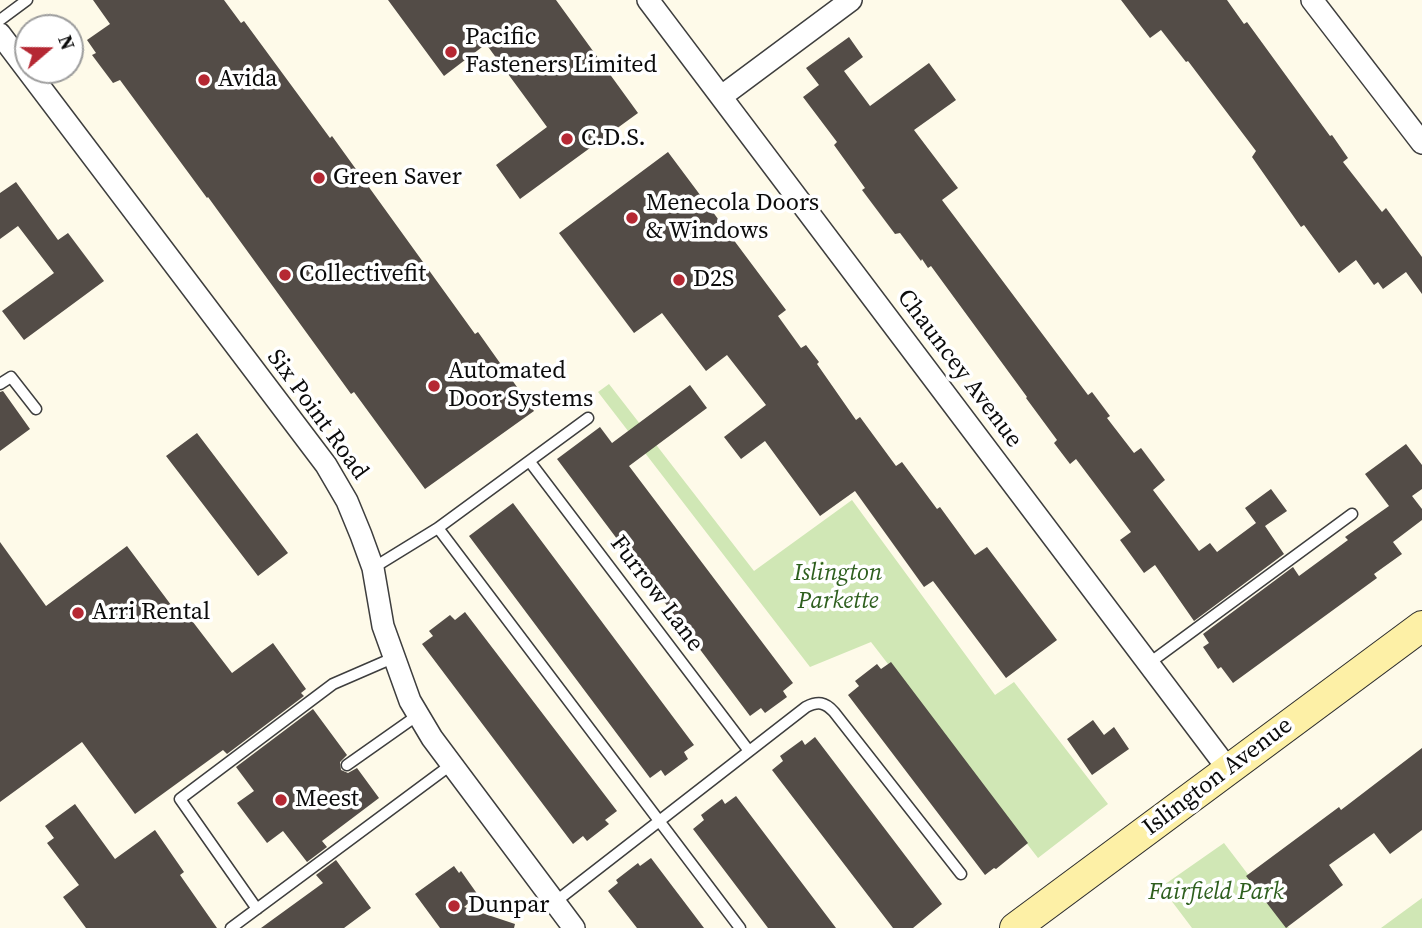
<!DOCTYPE html>
<style>
body{margin:0}
#map{position:relative;width:1422px;height:928px;overflow:hidden;background:#fefae9;font-family:"Source Serif 4",serif}
canvas{display:block}
.north{position:absolute;left:14px;top:14px;width:70px;height:70px;box-sizing:border-box;background:#fff;border:2px solid #9d9d9d;border-radius:50%;rotate:70deg;font-size:19px;font-weight:700;line-height:28px;text-align:center;color:#0b0b0b}
.north::after{content:'';display:block;margin:auto;width:24px;height:32px;background:#b52833;clip-path:polygon(50% 0,100% 100%,50% 72%,0 100%)}
</style>
<div id="map">
<canvas width="1422" height="928"></canvas>
<div class="north">N</div>
</div>
<script>
const c = document.querySelector('canvas').getContext('2d');
c.lineJoin = 'round';
function fillPath(path, color) {
  c.fillStyle = color;
  c.fill(path, 'evenodd');
}
function strokePath(path, color, width, dash) {
  c.strokeStyle = color;
  c.lineWidth = width;
  c.lineCap = dash ? 'butt' : 'round';
  c.setLineDash(dash || []);
  c.stroke(path);
}
function label(font, color, halo, rows, align = 'center') {
  c.font = font + ' "Source Serif 4",serif';
  c.lineWidth = 7;
  c.setLineDash([]);
  c.textBaseline = 'middle';
  c.strokeStyle = halo;
  c.fillStyle = color;
  for (const [text, x, y, turn = 0] of rows) {
    c.save();
    c.translate(x, y);
    c.rotate((+turn || 0) * Math.PI / 180);
    c.textAlign = isNaN(turn) ? turn : align;
    if (halo) c.strokeText(text, 0, 0);
    c.fillText(text, 0, 0);
    c.restore();
  }
}
const green = new Path2D(`
 M609 384 754 571 852 500 995 695 1014 682 1108 804 1038 858 871 642 810 667 598 392Z
 M1224 843 1289 928H1192L1161 887Z
 M1422 898V928H1381Z`);
const building = new Path2D(`
 M93 0H224L241 23 244 21 330 138 332 136 475 334 478 332 534 411 425 489 354 392 351 394 208 197 207 198 120 80 113 83 92 55 96 53 87 40 110 24Z
 M388 0H556L638 113 520 199 496 165 547 127 486 44 444 76Z
 M1121 0H1227L1244 24 1247 22 1330 136 1332 135 1348 158 1343 162 1382 212 1386 208 1422 257V294L1406 272 1383 289 1378 282 1374 285 1356 260 1339 273 1304 225 1301 227 1252 157 1256 151 1188 61 1186 62 1161 30 1150 38Z
 M849 37 863 57 844 71 870 106 929 63 956 100 914 130 958 188 942 200 1088 395 1092 392 1110 416 1107 418 1134 453 1141 448 1165 480 1153 490 1199 551 1210 543 1217 552 1256 523 1245 508 1271 489 1287 511 1265 526 1284 554 1194 621 1155 565 1144 573 1120 540 1131 532 1076 459 1070 464 1054 443 1057 440 1026 398 1027 397 931 266 928 268 922 259 921 261 900 233 895 234 862 190 865 188 834 145 837 142 803 97 819 85 806 68Z
 M668 152 786 310 778 316 801 348 806 345 819 362 817 364 856 420 860 417 896 466 902 462 937 509 940 507 975 555 987 547 1057 640 1006 678 933 581 924 587 855 491 820 516 765 441 741 459 724 437 766 405 727 355 706 371 662 313 634 333 559 233Z
 M16 182 58 240 68 233 104 281 24 340 2 311 54 273 18 226 0 239V193Z
 M690 385 707 408 629 466 793 683 783 691 787 697 765 713 761 708 750 716 557 459 600 427 612 443Z
 M3 391 30 429 0 451V392Z
 M197 433 288 553 258 576 166 456Z
 M1406 444 1422 465V489L1412 496 1422 509V520L1393 542 1402 554 1374 574 1377 578 1233 683 1221 667 1218 669 1203 647 1209 643 1203 634 1293 567 1299 576 1348 540 1345 537 1389 506 1365 474Z
 M513 503 694 745 684 752 688 759 665 776 661 770 650 778 469 536Z
 M0 542 46 606 127 546 177 613 183 609 232 673 273 643 306 689 301 693 304 696 227 754 223 750 135 814 82 742 0 802Z
 M465 612 617 811 605 820 609 824 587 841 583 836 573 844 422 644 433 636 429 631 450 615 455 620Z
 M891 662 1028 843 996 869 994 868 985 875 848 695 859 686 855 681 877 664 881 669Z
 M313 709 347 755 340 762 341 770 348 773 357 768 379 798 322 841 327 847 307 862 283 831 267 843 237 803 254 791 236 767Z
 M1093 720 1104 735 1114 727 1129 749 1092 775 1067 739Z
 M815 737 942 904 913 928H893L772 770 783 761 780 756 802 740 805 745Z
 M1422 748V830L1390 854 1374 833 1329 865 1343 885 1286 928 1246 876 1339 807 1341 810Z
 M736 796 836 928H768L693 829 704 820 701 815 722 799 725 804Z
 M75 804 115 859 155 830 184 872 180 875 217 928H86L63 897 79 885 47 843 54 838 45 826Z
 M651 858 704 928H637L608 891 618 883 616 880 638 863 640 866Z
 M336 860 371 908 344 928H261L323 883 316 875Z
 M454 866 459 873 461 871 478 895 464 907 515 924 514 928H440L415 894Z`);
const lane = new Path2D(`
 M0 20 27 0
 M0 384 11 377 36 409
 M530 462 749 751
 M438 528 740 928
 M373 568 438 528 588 418
 M1148 664 1352 514
 M347 765 418 715
 M555 902 806 707C818 701 825 702 834 712L961 874
 M257 909 180 799 333 684 393 658
 M231 928 452 764`);
const street = new Path2D(`
 M648 0 1228 769
 M1312 0 1422 143
 M0 34 326 465 347 501 361 535 373 568 383 626 410 701 432 738 574 928
 M722 96 851 0`);
const secondary = new Path2D(`
 M1015 928 1422 626`);
const markers = [
 [451,52,7,"#b52833"],
 [204,80,7,"#b52833"],
 [567,139,7,"#b52833"],
 [319,178,7,"#b52833"],
 [632,218,7,"#b52833"],
 [285,275,7,"#b52833"],
 [679,280,7,"#b52833"],
 [434,386,7,"#b52833"],
 [78,613,7,"#b52833"],
 [281,800,7,"#b52833"],
 [454,906,7,"#b52833"]
];
const poiNames = [
 ["Pacific",465,38],
 ["Fasteners Limited",465,66],
 ["Avida",218,80],
 ["C.D.S.",581,139],
 ["Green Saver",333,178],
 ["Menecola Doors",646,204],
 ["& Windows",646,232],
 ["Collectivefit",299,275],
 ["D2S",693,280],
 ["Automated",448,372],
 ["Door Systems",448,400],
 ["Arri Rental",92,613],
 ["Meest",295,800],
 ["Dunpar",468,906]
];
const streetNames = [
 ["Chauncey Avenue",959,369,53],
 ["Six Point Road",317,415,54],
 ["Furrow Lane",656,594,53],
 ["Islington Avenue",1218,777,-37]
];
const parkNames = [
 ["Islington",838,574],
 ["Parkette",838,602],
 ["Fairfield Park",1216,893]
];
fillPath(green, '#d0e7b5');
fillPath(building, '#534c47');
strokePath(lane, '#3e3e3e', 13);
strokePath(street, '#3e3e3e', 24);
strokePath(secondary, '#2d2d2d', 32);
strokePath(lane, '#fff', 10);
strokePath(street, '#fff', 21);
strokePath(secondary, '#fdf0a6', 30);
for (const [x, y, r, color] of markers) {
  const dot = new Path2D();
  dot.arc(x, y, r, 0, 2 * Math.PI);
  c.fillStyle = color;
  c.fill(dot);
  strokePath(dot, '#fff', 2.5);
}
label('24px', '#0b0b0b', '#fff', poiNames, 'left');
label('24px', '#0b0b0b', '#fff', streetNames);
label('italic 24px', '#2e5f1e', '#fff', parkNames);
</script>
